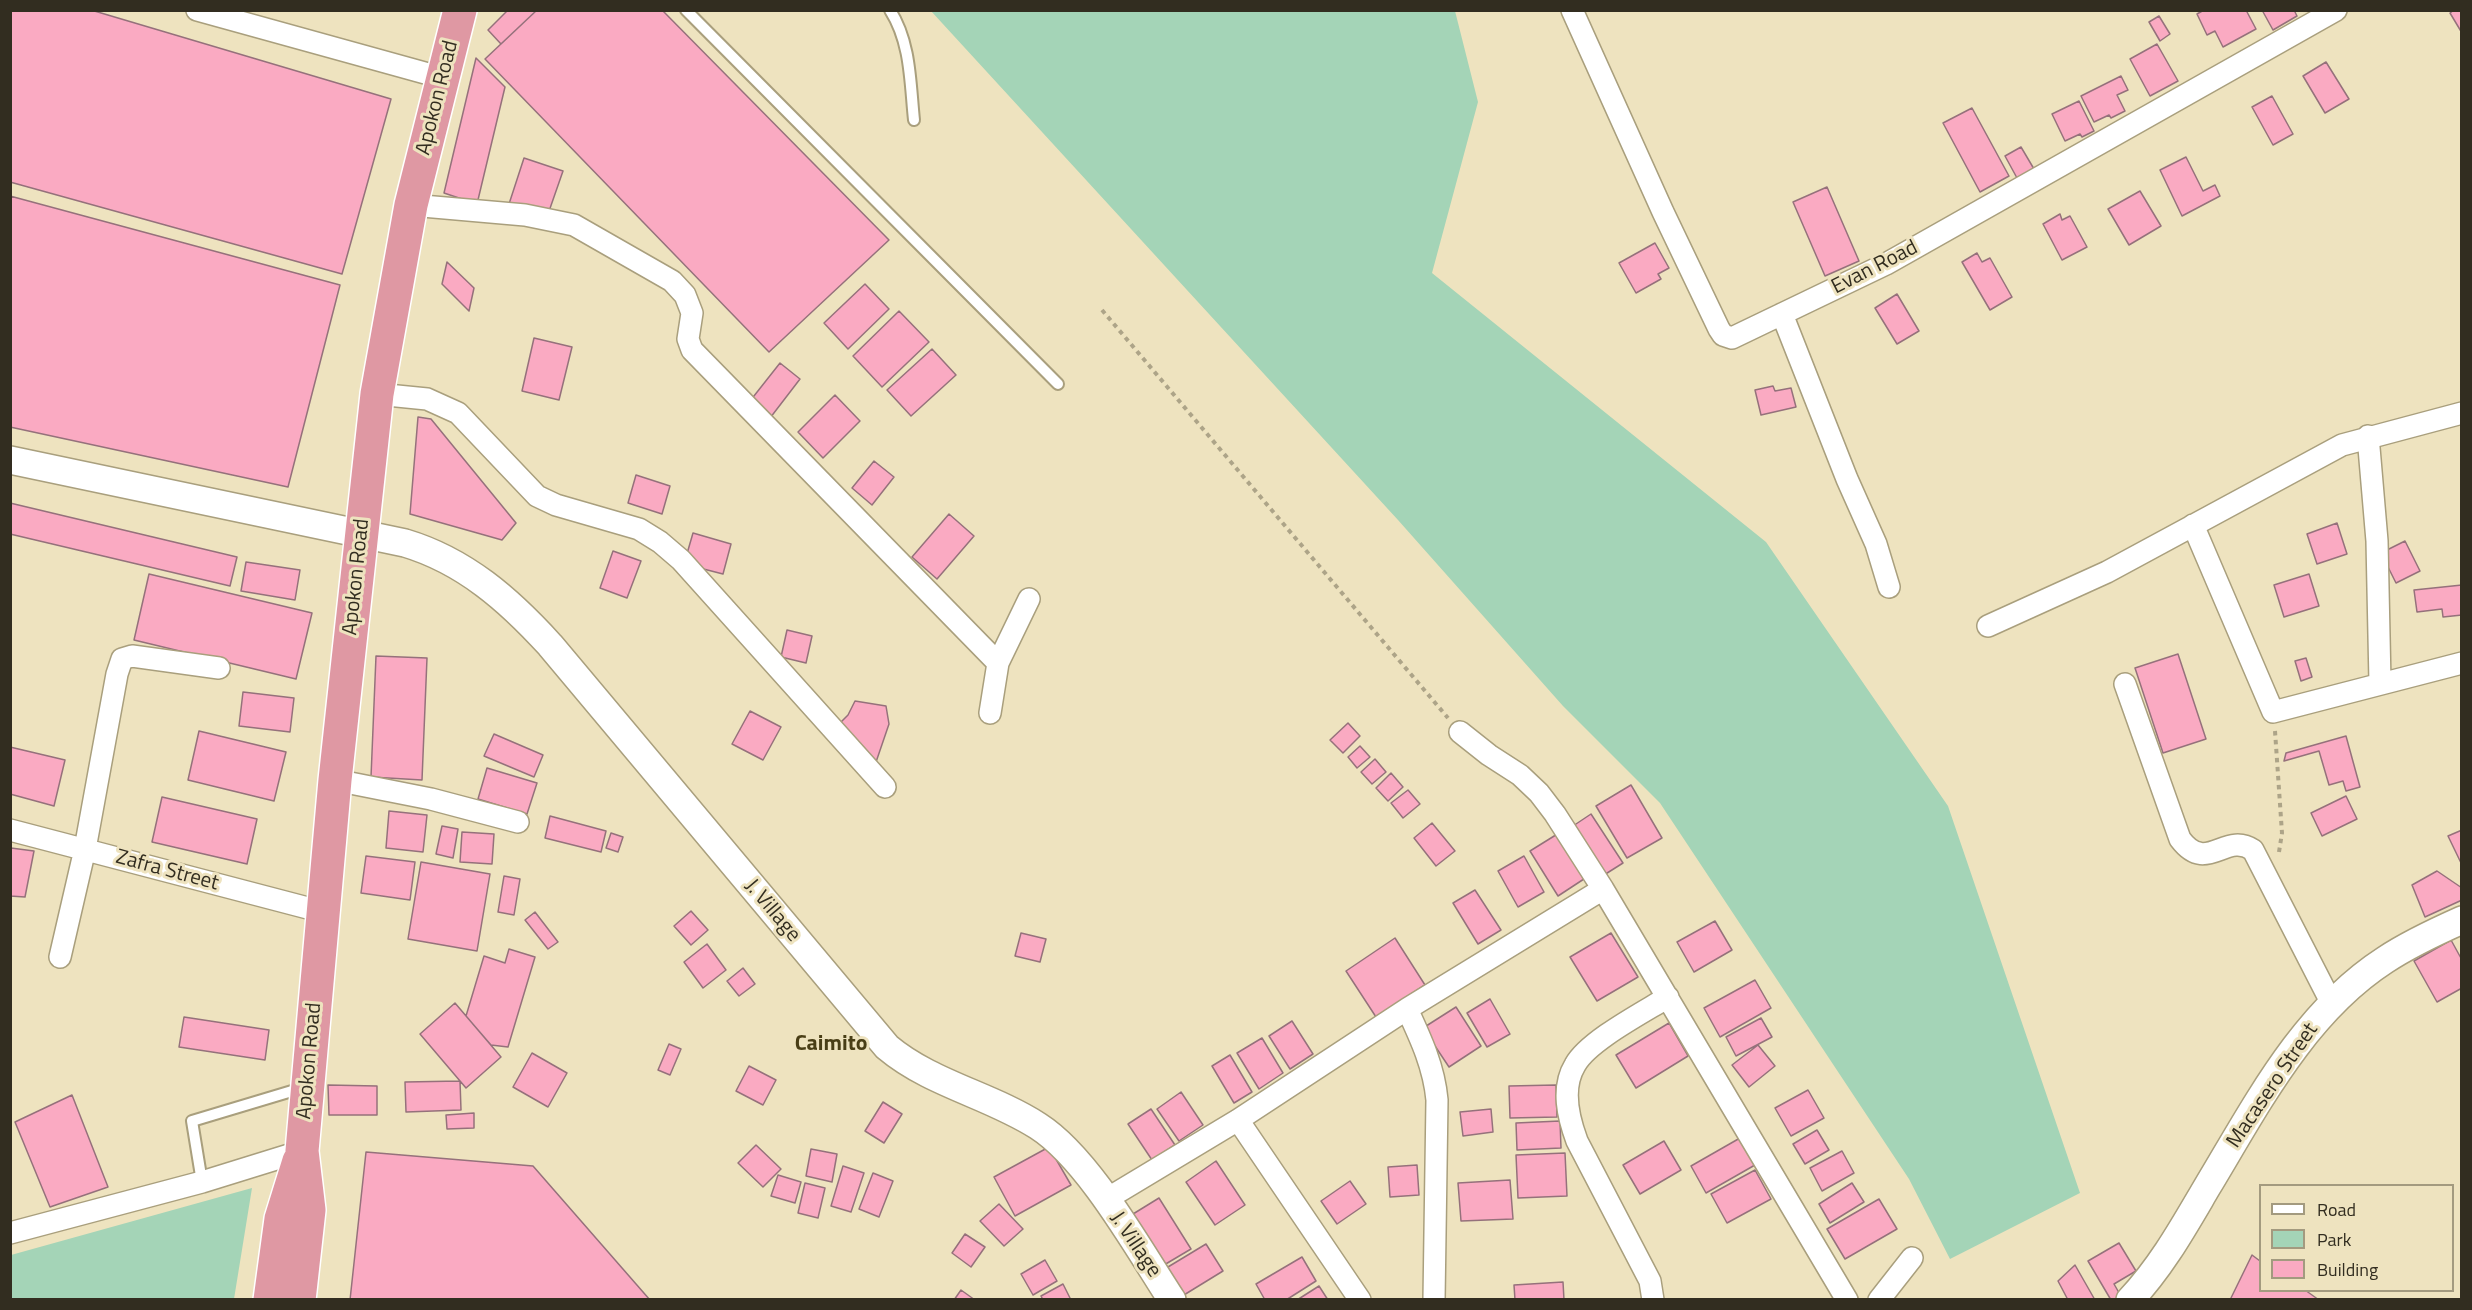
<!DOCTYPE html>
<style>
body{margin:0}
#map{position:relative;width:2472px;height:1310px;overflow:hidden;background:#eee3bf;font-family:"Titillium Web",sans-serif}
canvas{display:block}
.frame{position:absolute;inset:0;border:12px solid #322d20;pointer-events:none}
.legend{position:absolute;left:2259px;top:1184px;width:195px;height:108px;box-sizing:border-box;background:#eee3bf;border:2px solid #a39a7f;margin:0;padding:8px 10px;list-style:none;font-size:18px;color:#322d20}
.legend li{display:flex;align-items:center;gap:12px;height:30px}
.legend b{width:30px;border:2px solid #a39a7f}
</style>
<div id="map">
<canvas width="2472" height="1310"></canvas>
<div class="frame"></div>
<ul class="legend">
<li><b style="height:8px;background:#fff"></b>Road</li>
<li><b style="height:16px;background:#a4d4b7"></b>Park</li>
<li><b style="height:16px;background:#faaac2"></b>Building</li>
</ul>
</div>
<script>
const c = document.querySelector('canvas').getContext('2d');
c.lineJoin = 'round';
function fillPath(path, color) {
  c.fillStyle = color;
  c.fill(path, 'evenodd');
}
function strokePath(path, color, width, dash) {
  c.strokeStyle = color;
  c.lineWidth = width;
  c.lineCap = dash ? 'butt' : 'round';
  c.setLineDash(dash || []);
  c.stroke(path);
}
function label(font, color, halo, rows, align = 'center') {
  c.font = font + ' "Titillium Web",sans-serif';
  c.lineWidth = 6;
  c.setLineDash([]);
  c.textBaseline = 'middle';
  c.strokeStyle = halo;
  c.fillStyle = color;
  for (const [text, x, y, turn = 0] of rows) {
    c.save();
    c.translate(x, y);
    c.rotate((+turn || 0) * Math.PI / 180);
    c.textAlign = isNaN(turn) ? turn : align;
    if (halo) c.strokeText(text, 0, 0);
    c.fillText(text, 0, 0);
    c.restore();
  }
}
const green = new Path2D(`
 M931 11H1455L1478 102 1432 273 1766 542 1948 806 2080 1193 1950 1259 1909 1179 1660 803 1563 706 1398 520Z
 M252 1188 234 1299H11V1255Z`);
const building = new Path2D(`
 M10 10H91L391 99 342 274 10 182Z
 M508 10H537L501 44 488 30Z
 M537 10H662L889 240 769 352 485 59Z
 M2204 10H2246L2256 29 2223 47 2215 31 2207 35 2197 14Z
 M2262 10H2294L2297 16 2273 30Z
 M2454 10H2462V33L2450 13Z
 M2159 16 2170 34 2160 41 2149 22Z
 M2157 44 2178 81 2150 96 2130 59Z
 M476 58 505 87 477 204 444 193Z
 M2326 62 2349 99 2325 113 2303 76Z
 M2121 76 2128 90 2117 95 2125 111 2111 118 2109 115 2094 122 2081 96Z
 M2272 96 2293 134 2273 145 2252 107Z
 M2079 101 2094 131 2082 137 2080 134 2065 141 2052 114Z
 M1972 108 2009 176 1980 192 1943 123Z
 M2021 147 2034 169 2017 178 2005 156Z
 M2186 157 2203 191 2215 185 2220 196 2182 216 2160 170Z
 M524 158 563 171 547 217 509 204Z
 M1827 187 1859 261 1825 276 1793 202Z
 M2140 191 2161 226 2129 245 2108 209Z
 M10 196 340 285 288 487 10 427Z
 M2060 214 2062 220 2070 216 2087 247 2062 260 2043 224Z
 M1655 243 1669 268 1658 274 1661 279 1636 293 1619 263Z
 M1977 253 1982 262 1990 258 2012 297 1990 310 1962 262Z
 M447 262 474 288 469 311 442 284Z
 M865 284 889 309 848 349 824 323Z
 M1897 294 1919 331 1897 344 1875 308Z
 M899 311 929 342 882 387 853 356Z
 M534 338 572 347 559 400 522 391Z
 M932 349 956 375 911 416 887 390Z
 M780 363 800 379 767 422 750 401Z
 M1773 386 1775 391 1791 388 1796 407 1761 415 1755 390Z
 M835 395 860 421 823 458 798 432Z
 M418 417 431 419 516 523 502 540 410 514Z
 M874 461 894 477 872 505 852 488Z
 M636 475 670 486 662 514 628 503Z
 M10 503 237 557 230 586 10 534Z
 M949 514 974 536 937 579 912 557Z
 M2337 523 2347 554 2317 564 2307 534Z
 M693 533 731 544 723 574 684 564Z
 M2405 541 2420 571 2396 583 2381 553Z
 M613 551 641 561 627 598 600 588Z
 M246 562 300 570 295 600 241 591Z
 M149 574 312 613 296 679 134 640Z
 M2309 574 2319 606 2284 617 2274 585Z
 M2462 585V615L2443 617 2442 609 2417 612 2414 590Z
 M787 630 812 636 806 663 781 657Z
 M2178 654 2206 739 2163 753 2135 668Z
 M376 656 427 658 422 780 371 777Z
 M2306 658 2312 677 2301 681 2295 661Z
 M243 692 294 698 290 732 239 726Z
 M855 701 886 706 889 724 875 765 836 727 848 715Z
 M750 711 781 727 763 760 732 744Z
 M1348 723 1360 736 1343 753 1330 740Z
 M199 731 286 752 274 801 188 780Z
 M494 734 543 755 534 777 484 756Z
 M2346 736 2360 787 2346 791 2343 781 2329 785 2319 751 2284 761 2286 753Z
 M1360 746 1370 757 1357 768 1348 757Z
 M10 747 65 760 54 806 10 794Z
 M1375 759 1386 772 1372 784 1361 772Z
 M487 768 537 783 527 814 478 799Z
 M1391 773 1403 787 1388 801 1376 788Z
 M1631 785 1662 838 1627 858 1596 806Z
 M1408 790 1420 804 1403 818 1391 803Z
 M2346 796 2357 819 2322 836 2311 813Z
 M162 797 257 819 247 864 152 842Z
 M389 811 427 815 423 852 386 848Z
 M1591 814 1623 863 1604 875 1573 826Z
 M550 816 606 831 601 852 545 838Z
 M1432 823 1455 851 1436 866 1414 838Z
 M442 826 458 829 453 858 436 854Z
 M2462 830V865L2448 836Z
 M462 832 494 834 492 864 460 862Z
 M611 833 623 837 618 852 606 848Z
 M1559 833 1587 877 1558 896 1530 851Z
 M11 848 34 851 25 897 10 896Z
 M366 856 415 862 410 900 361 893Z
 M1524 856 1544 892 1518 907 1498 871Z
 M421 862 490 874 477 951 408 939Z
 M2437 871 2462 888V900L2425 917 2412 885Z
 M504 876 520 879 514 915 498 912Z
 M1475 890 1501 930 1478 944 1453 903Z
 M691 911 708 930 691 945 674 926Z
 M535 912 558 942 548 949 525 920Z
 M1715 921 1732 950 1694 972 1677 942Z
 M1021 933 1046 939 1040 962 1015 956Z
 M1611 933 1638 977 1597 1001 1570 957Z
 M1395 938 1425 985 1376 1017 1346 971Z
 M2451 940 2462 960V988L2437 1002 2414 961Z
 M707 944 726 970 703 988 684 962Z
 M509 949 535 957 508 1047 491 1045 466 1016 484 956 505 963Z
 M743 968 755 984 739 996 727 981Z
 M1755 980 1771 1008 1720 1037 1704 1008Z
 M1490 999 1510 1034 1487 1047 1467 1013Z
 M455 1003 501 1057 466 1088 420 1034Z
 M1456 1007 1481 1046 1449 1067 1423 1028Z
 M184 1017 269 1030 265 1060 179 1047Z
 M1761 1018 1772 1037 1736 1056 1726 1037Z
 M1292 1021 1313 1054 1290 1069 1269 1036Z
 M1669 1023 1688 1056 1636 1088 1616 1055Z
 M1262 1038 1283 1073 1259 1089 1237 1053Z
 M669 1044 681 1049 670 1075 658 1070Z
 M1758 1045 1775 1066 1749 1087 1732 1065Z
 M532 1053 567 1073 548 1107 513 1087Z
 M1230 1055 1252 1092 1234 1103 1212 1066Z
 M749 1066 776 1080 763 1105 736 1091Z
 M460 1081 461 1110 406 1112 405 1082Z
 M328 1085 377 1086V1115H329Z
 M1556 1085 1557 1117 1510 1118 1509 1086Z
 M1808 1090 1824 1118 1791 1136 1775 1108Z
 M1181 1092 1203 1125 1179 1141 1157 1109Z
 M72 1095 108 1187 50 1207 15 1122Z
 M883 1102 902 1114 884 1143 865 1131Z
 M1151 1109 1175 1145 1152 1160 1128 1124Z
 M1491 1109 1493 1132 1463 1136 1460 1112Z
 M474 1113V1128L447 1129 446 1115Z
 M1560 1121 1561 1148 1517 1150 1516 1123Z
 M1817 1130 1829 1150 1805 1164 1793 1144Z
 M1740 1138 1755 1165 1706 1193 1691 1166Z
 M1664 1141 1681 1170 1640 1194 1623 1165Z
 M756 1145 781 1169 763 1187 738 1163Z
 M1049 1147 1071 1185 1015 1216 994 1177Z
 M811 1149 837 1154 832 1182 806 1176Z
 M1842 1151 1854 1173 1822 1191 1810 1168Z
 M366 1152 533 1166 650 1300H350Z
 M1565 1153 1567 1196 1518 1198 1516 1155Z
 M1216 1161 1245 1205 1215 1225 1186 1182Z
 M1417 1165 1419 1195 1390 1197 1388 1167Z
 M843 1166 864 1173 851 1212 831 1206Z
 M1755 1170 1771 1199 1727 1223 1711 1194Z
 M873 1173 893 1181 879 1217 859 1209Z
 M778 1175 801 1182 795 1203 771 1196Z
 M1510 1180 1513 1219 1461 1221 1458 1183Z
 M1350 1181 1366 1204 1337 1224 1321 1201Z
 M805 1183 825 1188 818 1218 798 1213Z
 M1852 1183 1864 1202 1830 1223 1819 1204Z
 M1159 1198 1191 1249 1164 1265 1133 1214Z
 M1879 1199 1897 1229 1845 1259 1827 1229Z
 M999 1204 1023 1229 1004 1246 980 1221Z
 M965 1234 985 1247 971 1267 952 1253Z
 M2119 1243 2136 1271 2114 1284 2122 1298 2111 1300 2088 1261Z
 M1206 1244 1223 1271 1179 1298 1163 1270Z
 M2252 1255 2260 1261V1290H2305L2319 1300H2230Z
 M1302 1257 1316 1281 1286 1300H1265L1256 1284Z
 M1045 1260 1057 1281 1033 1295 1021 1274Z
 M2075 1265 2095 1300H2068L2058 1281Z
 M1563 1282 1564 1300H1515L1514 1285Z
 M1063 1284 1071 1300H1043L1041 1296Z
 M1319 1286 1328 1300H1297Z
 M961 1290 975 1300H954Z`);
const path = new Path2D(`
 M1102 310 1448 718
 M2275 731 2282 833 2279 852`);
const service = new Path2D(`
 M686 10 1058 384
 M890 10C911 43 910 82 914 120
 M202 1182 192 1121 302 1088`);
const minor = new Path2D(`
 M197 10 443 78
 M1572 10 1663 212 1719 329 1723 335 1732 338 1886 264 2336 10
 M411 205 525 215 574 225 672 281 685 295 692 313 688 339 692 350 998 663
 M1782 314 1847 479 1876 544 1889 587
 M377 394 427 399 458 413 537 496 556 505 639 529 660 542 681 560 885 787
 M2368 436 2377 541 2380 683
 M2193 525 2273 712 2462 663
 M1988 626 2107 572 2342 445 2462 413
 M2125 684 2180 839C2207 875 2225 831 2253 850L2332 1004
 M990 713 998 663 1029 599
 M1460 732 1489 755 1520 775 1539 793 1555 814 1603 889 1847 1300
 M335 780 431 799 518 822
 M10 830 323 912
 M60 957 85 849 117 674 122 659 132 656 219 668
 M1407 1009C1421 1039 1434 1067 1437 1100L1434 1300
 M1238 1120 1360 1300
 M1105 1200 1238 1120 1407 1009 1603 889
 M10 1233 202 1182 302 1151
 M1653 1300 1650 1281 1577 1141C1568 1117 1561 1088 1575 1065 1588 1041 1644 1012 1668 997
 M1879 1300 1912 1258`);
const tertiary = new Path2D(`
 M10 460 405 543C465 561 509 600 550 645L887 1047C931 1084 990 1095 1038 1126 1088 1158 1138 1248 1172 1300
 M2130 1300C2162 1266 2184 1226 2207 1187 2256 1106 2303 1013 2385 960 2409 944 2435 932 2462 920`);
const trunk = new Path2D(`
 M270 1300 281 1219 299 1161
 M299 1300 309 1210 302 1151 335 780 377 394 411 205 460 10`);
const streetNames = [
 ["Apokon Road",438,98,-76],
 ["Evan Road",1875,268,-27],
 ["Apokon Road",357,577,-84],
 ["Zafra Street",167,871,15],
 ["J. Village",772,911,50],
 ["Apokon Road",310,1061,-85],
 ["Macasero Street",2273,1086,-56],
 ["J. Village",1135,1245,56]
];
const neighbourhoodNames = [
 ["Caimito",831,1045]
];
fillPath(green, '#a4d4b7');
fillPath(building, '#faaac2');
strokePath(building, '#95717b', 1.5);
strokePath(service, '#a99f7d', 14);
strokePath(minor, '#a99f7d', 24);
strokePath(tertiary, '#a99f7d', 30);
strokePath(trunk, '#fff', 36);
strokePath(path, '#ada488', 4, [4.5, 4.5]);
strokePath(service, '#fff', 10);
strokePath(minor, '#fff', 21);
strokePath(tertiary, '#fff', 27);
strokePath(trunk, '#df98a3', 33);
label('21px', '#322d20', '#eee3bf', streetNames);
label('bold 22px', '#493e16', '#eee3bf', neighbourhoodNames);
</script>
